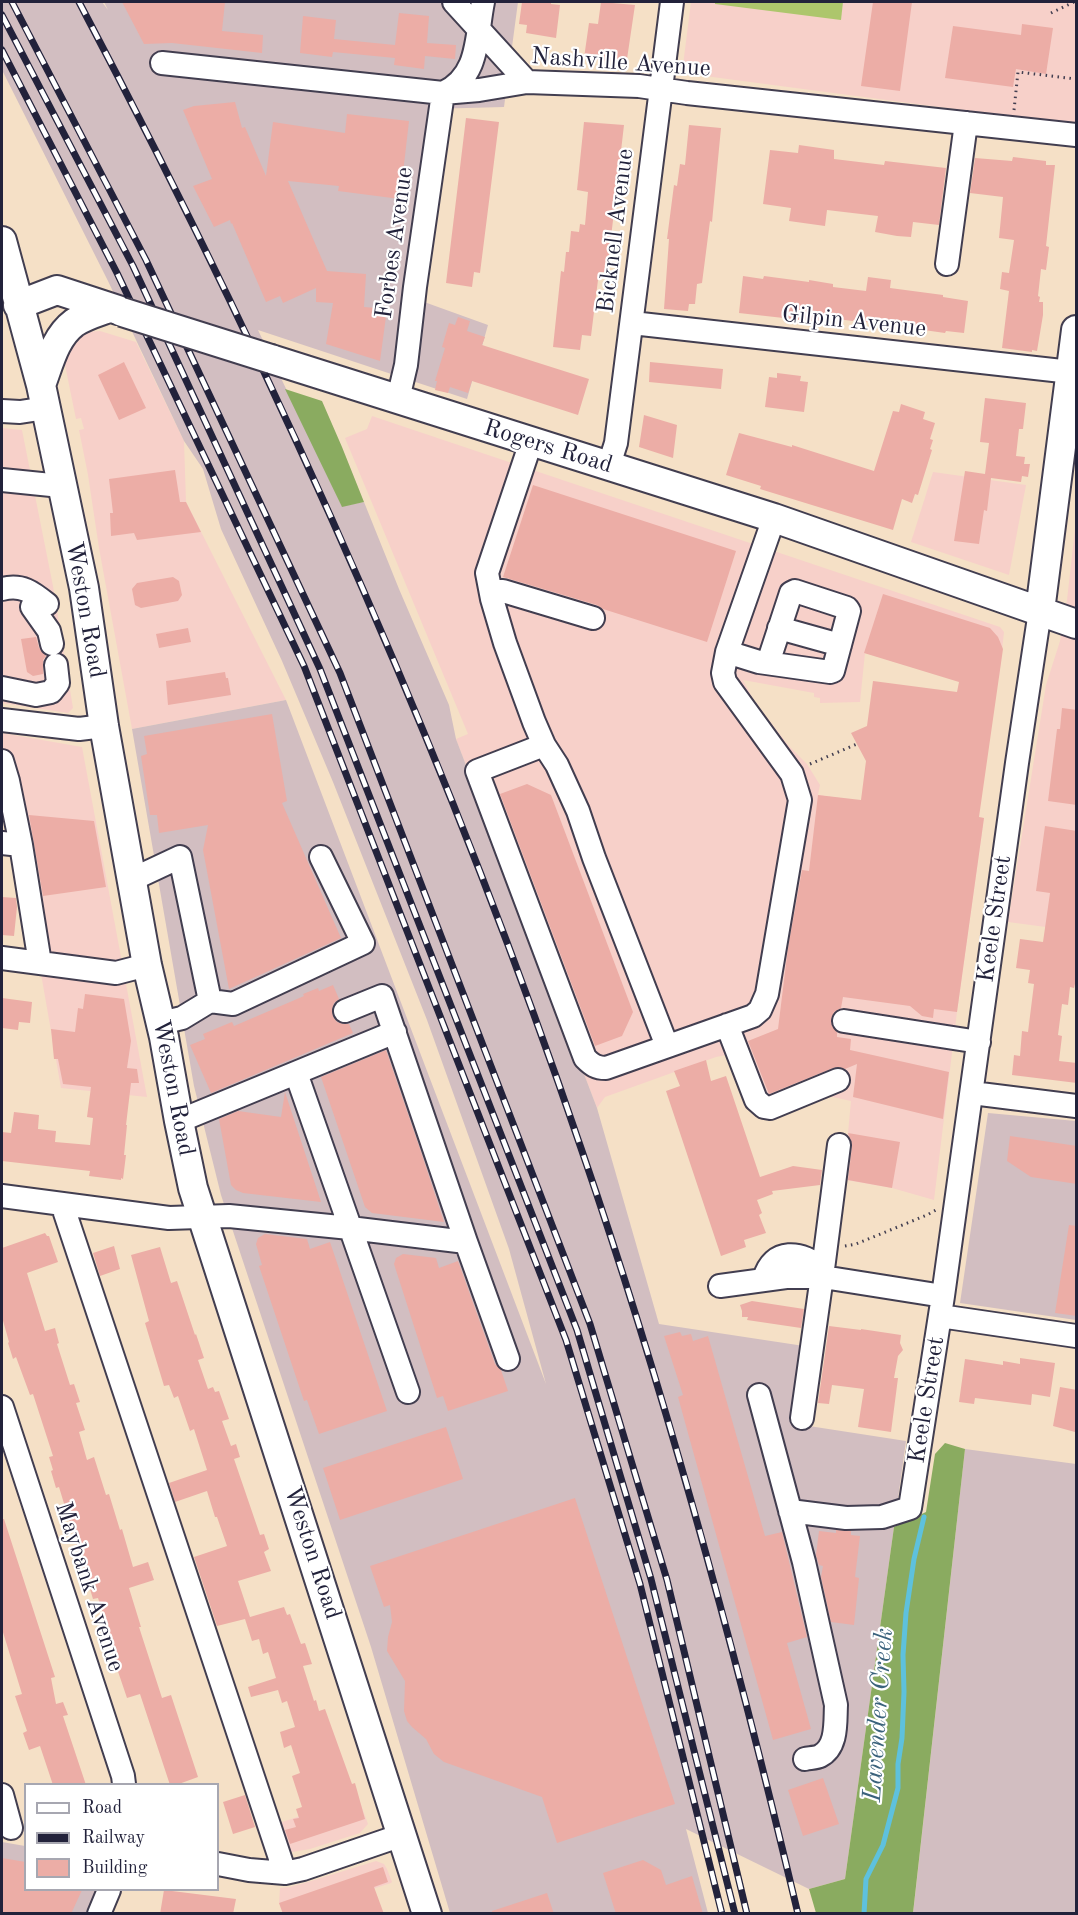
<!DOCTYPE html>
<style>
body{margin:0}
#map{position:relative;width:1078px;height:1915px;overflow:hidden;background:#f5e0c6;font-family:"Old Standard TT",serif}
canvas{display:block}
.frame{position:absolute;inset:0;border:3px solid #22223b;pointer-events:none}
.legend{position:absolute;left:24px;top:1783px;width:195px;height:108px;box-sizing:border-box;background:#fff;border:2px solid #a7a7b1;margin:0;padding:8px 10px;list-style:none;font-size:18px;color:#22223b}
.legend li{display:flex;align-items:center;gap:12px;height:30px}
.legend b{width:30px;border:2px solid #a7a7b1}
</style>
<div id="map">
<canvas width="1078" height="1915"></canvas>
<div class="frame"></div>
<ul class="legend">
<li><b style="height:8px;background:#fff"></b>Road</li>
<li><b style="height:8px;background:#22223b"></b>Railway</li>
<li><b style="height:16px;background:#ecada6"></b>Building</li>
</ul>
</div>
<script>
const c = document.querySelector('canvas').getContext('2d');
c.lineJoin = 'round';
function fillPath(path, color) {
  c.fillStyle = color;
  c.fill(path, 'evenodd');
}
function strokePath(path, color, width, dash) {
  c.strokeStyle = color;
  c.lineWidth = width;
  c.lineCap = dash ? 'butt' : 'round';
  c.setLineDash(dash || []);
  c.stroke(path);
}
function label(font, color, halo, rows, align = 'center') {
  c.font = font + ' "Old Standard TT",serif';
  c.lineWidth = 4.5;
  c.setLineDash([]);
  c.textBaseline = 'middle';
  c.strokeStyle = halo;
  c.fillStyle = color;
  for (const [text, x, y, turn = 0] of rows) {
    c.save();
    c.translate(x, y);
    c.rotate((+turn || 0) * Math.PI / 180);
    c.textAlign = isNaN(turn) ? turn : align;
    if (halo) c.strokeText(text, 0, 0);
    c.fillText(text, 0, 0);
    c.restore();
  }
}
const built = new Path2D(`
 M691 2H1076V125L682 73Z
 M100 331 136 342 184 441 186 502 286 700 132 729 99 548 88 475 79 430 84 429 81 418 76 419 65 365 66 356 79 335 87 332Z
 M372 416 1000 627 1004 632 999 678 905 665 865 653 860 702 820 703V698L814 697V693L743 680 753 699 788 745 807 764 820 785 818 795 984 818 957 1012 934 1200 892 1188 840 1179 848 1133 851 1101 823 1095 770 1117 732 1054 716 1057 605 1097 597 1108 456 739 468 734 345 438 367 429Z
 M2 428 22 430 53 586 73 708 68 713 2 703Z
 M933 472 1026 485 1009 575 911 542Z
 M1075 529H1076V931L1008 922 1046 685 1060 641 1067 600Z
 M2 733 82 747 147 1097 61 1088 2 751Z
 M358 1797 368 1824 360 1833 310 1849 281 1854 273 1825Z
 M376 1861 384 1864 387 1869 392 1882 391 1883 298 1913H283L279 1903 280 1888 290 1887 308 1882Z`);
const industrial = new Path2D(`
 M2 2H102L108 10 104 2H518L504 107 429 109 402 294 488 325 467 399 258 330 342 506 364 502 399 589 449 705 456 739 597 1108 659 1324 804 1346 796 1424 906 1441 845 1879 809 1889 686 1829 708 1913H450L371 1647 221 1195 194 1086 132 729 286 700 546 1384 509 1249 427 1020 333 782 282 661 221 529 203 469 184 441 108 281 2 70Z
 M988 1113 1076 1121V1320L960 1303Z
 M965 1449 1076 1464V1913L913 1914Z
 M2 1842 25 1846 26 1890H119L104 1913H2Z`);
const green = new Path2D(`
 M715 2H843L841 20 715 4Z`);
const forest = new Path2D(`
 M285 389 322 401 342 447 364 502 342 507Z
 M945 1443 965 1449 913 1913H816L809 1889 845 1879 894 1527 926 1512 935 1454Z`);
const stream = new Path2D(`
 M864 1914 866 1879 883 1845 898 1788V1764L902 1738 904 1692 903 1655 906 1613 914 1559 924 1517`);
const building = new Path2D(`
 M122 2H225L222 31 263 35 262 53 172 43 144 44Z
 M522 2H551V4L560 5 556 38 526 33 527 25 519 24Z
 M601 2 635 5 627 59 622 58 621 63 584 58 589 23 598 24Z
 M873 2H912L900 91 861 86Z
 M399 13 429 16 427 43 456 45 455 59 425 56 424 69 394 65 395 58 333 52 332 57 300 53 303 16 336 20 334 39 395 45Z
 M1022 24 1053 28 1046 74 1016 69 1013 87 945 78 953 26 1021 35Z
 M235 102 242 128 245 127 266 176 273 122 345 133 347 114 409 121 400 199 338 191 339 186 288 181 327 271 366 274 364 307 387 309 380 361 326 344 333 303 316 302V288L283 303 280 296 266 302 232 223 231 224 230 220 214 227 193 186 212 179 183 110 194 106Z
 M466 118 499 122 480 273 474 272 472 287 446 283Z
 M584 122 624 125 607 272H599L591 336 582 335 580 350 553 347 561 271 564 272 566 252H569L571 231 579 232 580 224 585 225 588 192 577 190Z
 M689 125 721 128 712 222 710 221 702 283 697 284 695 304H689L688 311 664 309 669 239H667L674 185 677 186 680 164 685 165Z
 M799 145 834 150V159L884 165 885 161 946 168 939 225 913 222 911 237 897 236 875 232 878 216 827 210 825 226 789 221 791 208 763 204 770 150 798 153Z
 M1013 157 1046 161V165H1055L1046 246 1049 247 1046 270 1041 269 1038 296 1040 297 1039 302H1043V315L1037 351 1032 350V352L1002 348 1009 291 1000 289 1002 272 1009 273 1014 240 999 238 1003 197 970 193 975 158 1012 161Z
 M743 276 763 279 764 276 809 282V280L833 284V287L866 291 868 277 891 280 890 288 943 295V297L968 301 964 333 946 331 945 333 853 320V321L829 318 828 323 739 313Z
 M458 317 470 321 467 331 485 337 482 345 589 379 578 415 472 381 468 393 450 387 448 393 435 390 437 381H435L445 348 442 347 449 323 455 325Z
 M124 362 146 408 119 420 98 375Z
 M650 362 723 369 721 389 649 382Z
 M777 373 801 376 800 381 808 382 804 412 765 407 769 377 777 378Z
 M985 398 1026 403 1023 429H1019L1016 456 1025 457 1024 464H1030L1028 477 1022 476 1021 482 991 478 987 511 984 510 979 544 954 541 965 471 985 474 989 443 980 442Z
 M901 404 925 412 923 419 935 423 930 439 933 440 930 449 932 450 918 495 915 494 912 503 902 499 893 530 760 489 761 486 726 475 739 433 792 447V445L874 471 893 411 899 412Z
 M644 415 677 425 673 458 639 447Z
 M175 470 180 502H186L201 532 137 540 134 533 111 536 110 513H113L109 479Z
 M533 485 736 551 707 642 603 609 597 605 503 577Z
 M173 577 179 581 182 595 178 601 141 608 135 605 132 589 137 583Z
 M883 594 990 628 998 637 1003 649 979 817 984 818 957 1012 934 1009 933 1018 922 1016 910 1006 843 997 841 1008 834 1012 831 1020 832 1026 837 1032V1037L851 1039 850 1050 949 1072 943 1119 853 1097 857 1064 845 1069 839 1067 833 1068 769 1094 748 1041 778 1029 788 948 802 870 809 871 818 795 861 800 866 761 851 733 867 726 873 681 957 692 959 682 864 653Z
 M188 628 191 642 159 648 156 634Z
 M36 637 39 648 46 656 43 660V674L33 676 27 672 21 639Z
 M225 672 226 678H228L231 695 168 705 166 681Z
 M1062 708 1077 710V805L1048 801 1057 729H1060Z
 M272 714 287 801 282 803 341 938 229 989 203 850 208 825 159 833 157 815H150L141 756 147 754 144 736Z
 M527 784 551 795 633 1012 622 1036 595 1046 500 794Z
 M29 815 94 821 106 887 43 896Z
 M1045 826 1077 831V975L1074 988 1070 987 1068 1005 1062 1004 1058 1035 1062 1036 1059 1061 1077 1063V1083L1012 1075 1014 1055 1020 1056 1022 1031 1028 1032 1034 984 1028 983 1030 970 1016 968 1020 939 1043 942 1050 893 1036 891Z
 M2 897 16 898 17 907 14 936 2 935Z
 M333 985 339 999 334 1003 332 1009 333 1017 337 1022 343 1024H349L353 1033 211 1093 190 1045 205 1039 203 1034 232 1022 234 1026 304 996 303 994 318 988 319 991Z
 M85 994 124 999 131 1041 127 1068 137 1069 139 1083H131L126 1125H127L124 1155H126L123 1179 121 1178V1180L89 1176 90 1171 2 1161V1132L11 1133 14 1112 39 1115 38 1129 56 1131 55 1142 90 1145 93 1118 87 1117 91 1087 63 1084 58 1059H54L51 1029 75 1032 78 1008 83 1009Z
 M2 998 32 1002 30 1023 19 1022 18 1030 2 1028Z
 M386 1050 421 1152 444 1222 372 1213 365 1207 321 1077Z
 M706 1060 711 1081 726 1076 760 1177 793 1166 822 1170 820 1185 772 1191 773 1194 757 1200 762 1213 759 1215 766 1233 744 1240 746 1247 721 1256 666 1091 680 1086 674 1071Z
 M285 1092 321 1202 243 1193 236 1190 231 1185 219 1119 238 1111 281 1117Z
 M848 1133 900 1142 892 1188 848 1180 852 1147Z
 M1010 1136 1077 1146V1184L1031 1177 1007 1161Z
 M1069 1225 1077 1226V1316L1055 1313Z
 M45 1233 47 1236H49L58 1262 27 1273 45 1331 55 1328 59 1343 57 1344 70 1385 74 1384 80 1402 76 1403 85 1430 79 1432 87 1460 94 1457 106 1495 109 1494 120 1530 122 1529 133 1567 148 1562 154 1580 129 1588 141 1627H139L162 1698 171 1695 198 1777 176 1785H170L140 1694 127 1698 108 1642 103 1624 106 1623 98 1598 93 1599 59 1487 56 1488 51 1471 53 1470 49 1457 53 1456 33 1394 30 1395 16 1357 13 1359 8 1343 9 1342 2 1317V1248Z
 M265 1234 307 1239 310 1249 330 1242 387 1411 319 1434 307 1400 304 1401 259 1266 262 1265 256 1244 258 1238Z
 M114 1246 120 1269 100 1276 93 1253Z
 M160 1247 171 1283 177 1281 195 1335 196 1334 204 1358 198 1360 208 1389 213 1387 215 1392 219 1391 229 1419 222 1421 231 1446 236 1444 240 1457 234 1459 260 1535 264 1534 269 1549 264 1552 271 1571 238 1581 250 1617 284 1607 287 1615 290 1614 301 1644 305 1643 312 1664 303 1666 314 1701 316 1700 319 1711 325 1709 352 1784 355 1783 365 1819 290 1844 285 1830 296 1827 293 1819 299 1818 296 1809 302 1807 292 1776 300 1773 291 1745 284 1748 280 1732 295 1727 287 1701 282 1703 278 1690 251 1697 248 1687 276 1678 268 1652 263 1654 259 1639 252 1641 245 1619 217 1626 194 1557 227 1546 217 1517H215L207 1491 175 1502 169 1483 207 1470 194 1429 190 1431 178 1396 174 1398 169 1385 164 1386 145 1323 149 1321 131 1255Z
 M403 1254 436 1258 439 1268 458 1261 495 1364 501 1370 508 1391 448 1411 443 1396 437 1398 394 1264 396 1258Z
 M752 1301 804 1309 801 1328 747 1320 748 1317H742V1311L740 1305Z
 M829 1326 861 1330V1329L901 1335 900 1343 903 1350 898 1356 894 1378H898L891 1432 858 1427 864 1389 832 1385 829 1404 818 1403Z
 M680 1332 682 1336 691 1334 693 1341 708 1336 765 1536 782 1532 807 1637 787 1643 811 1729 773 1740 678 1397 683 1395 664 1336Z
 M1020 1358 1055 1363 1050 1397 1032 1394 1031 1405 975 1398 974 1404 959 1402 965 1359 1003 1365V1361L1020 1364Z
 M1060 1387 1077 1390 1075 1432 1053 1426Z
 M446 1427 463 1479 340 1520 323 1468Z
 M575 1498 675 1804 557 1843 542 1797 444 1762 434 1754 426 1739 412 1727 407 1721 404 1711 405 1681 387 1651 388 1637 392 1622 390 1605 384 1607 370 1566Z
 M2 1519H4L55 1677 51 1678 56 1704 63 1702 68 1715 63 1716 86 1785H53L40 1746 29 1750 23 1733 27 1731 15 1696 22 1694 2 1629Z
 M836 1530 851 1531V1535L860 1536 855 1577 859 1578 854 1625 831 1622 821 1577 823 1566 819 1565 816 1555 819 1531 836 1533Z
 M823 1778 839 1824 803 1836 788 1790Z
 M245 1795 255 1827 233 1834 223 1802Z
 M2 1858 26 1862V1890H82L71 1914H2Z
 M643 1860 661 1870 666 1885 692 1876 703 1914H616L603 1873Z
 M383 1867 388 1882 374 1887 384 1914H283L279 1903Z
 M164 1890 236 1899 233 1914H160Z
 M547 1893 554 1914H492V1911Z`);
const path = new Path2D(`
 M1051 13 1074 2
 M1014 110 1018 72 1076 79
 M810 764 857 744
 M845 1246 856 1244 927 1215 936 1210`);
const minor = new Path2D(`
 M454 2 527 82
 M162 63 443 93 479 90 527 82 639 86 687 93 1076 135
 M443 93C480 76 476 36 483 2
 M947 264 966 123
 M632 323 1071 372
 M398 399 406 365 415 287 443 93
 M2 411 20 412 46 408
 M531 442 487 573 492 599 505 643 534 722 544 745 557 765 578 811 594 858 667 1046
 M609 465 616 443 672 2
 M2 480 61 486
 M2 589C22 584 32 592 47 604
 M491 591H503L593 618
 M32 607 49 631 52 644
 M779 628 840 645
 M727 652 759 662 830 672 833 671 849 611 847 608 795 591 791 593 768 663
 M2 688 36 695 51 692 58 683 56 665
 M2 720 79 729 104 726
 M544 745 477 771 585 1058C592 1065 596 1068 606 1068L753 1016 760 1010 767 994 800 800 792 774 725 682 723 673 727 652 774 518
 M2 761 8 781 21 845 2 843
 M21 845 40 963
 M131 880 180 857 210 1001 182 1018 161 1023
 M2 958 116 973 147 965
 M210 1001 233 1004 363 943 321 857
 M345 1011 382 996 466 1242
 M844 1021 979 1042
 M727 1025 756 1100 764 1107 770 1108 838 1080
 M296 1073 408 1392
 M972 1093 1076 1106
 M179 1121 395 1032
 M2 1196 169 1218 229 1216 350 1228 466 1242 508 1359
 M62 1204 285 1873
 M823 1269 839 1145
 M764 1279C773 1247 801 1251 823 1269L802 1418
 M720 1286 786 1277H823L943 1296
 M940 1316 1076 1336
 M759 1395 804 1562 836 1705C835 1721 838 1747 820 1756 816 1758 809 1758 805 1759
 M2 1407 123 1776 124 1784
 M790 1511 846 1518 882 1517 910 1508 943 1296 1017 763 1040 611
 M2 1795 11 1828
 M218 1864 249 1870 285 1873 303 1869 402 1835
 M99 1914 109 1890`);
const major = new Path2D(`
 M2 241 41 385 84 588 104 726 147 965 164 1037 179 1121 193 1188 427 1914
 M18 305 57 290 118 310
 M271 359 774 518 1076 624
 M41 385C49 364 55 337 74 323 84 316 98 312 109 308
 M1040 611 1076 330`);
const rail = new Path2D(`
 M12 2 146 260 340 673 590 1324 667 1580 747 1914
 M79 2C274 372 447 754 582 1151 668 1401 737 1656 798 1914
 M2 15 133 266 320 669 577 1330 651 1579 735 1914
 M2 50 117 273 304 666 566 1340 640 1584 722 1914`);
const majorBridge = new Path2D(`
 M122 312 271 359`);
const streetNames = [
 ["Nashville Avenue",621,63,4],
 ["Bicknell Avenue",616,231,-83],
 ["Forbes Avenue",395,243,-82],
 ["Gilpin Avenue",854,322,6],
 ["Rogers Road",548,447,17],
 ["Weston Road",85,610,80],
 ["Keele Street",995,919,-82],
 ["Weston Road",173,1088,79],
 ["Keele Street",927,1400,-81],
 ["Weston Road",312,1553,72],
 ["Maybank Avenue",89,1587,72]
];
const waterNames = [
 ["Lavender Creek",879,1715,-86]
];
fillPath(built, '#f7d0c9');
fillPath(industrial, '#d2bec1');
fillPath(green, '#adc66c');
fillPath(forest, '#8aab60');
strokePath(stream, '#5ec1dd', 5);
fillPath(building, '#ecada6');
strokePath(minor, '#423e50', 26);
strokePath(major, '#423e50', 32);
strokePath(path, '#423e50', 3, [1.5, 4.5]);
strokePath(minor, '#fff', 22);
strokePath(major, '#fff', 28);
strokePath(rail, '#22223b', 7);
strokePath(rail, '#fff', 4.5, [14]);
strokePath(majorBridge, '#423e50', 32, []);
strokePath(majorBridge, '#fff', 28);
label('24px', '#22223b', '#fff', streetNames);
label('italic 26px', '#3a627c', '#fff', waterNames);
</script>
